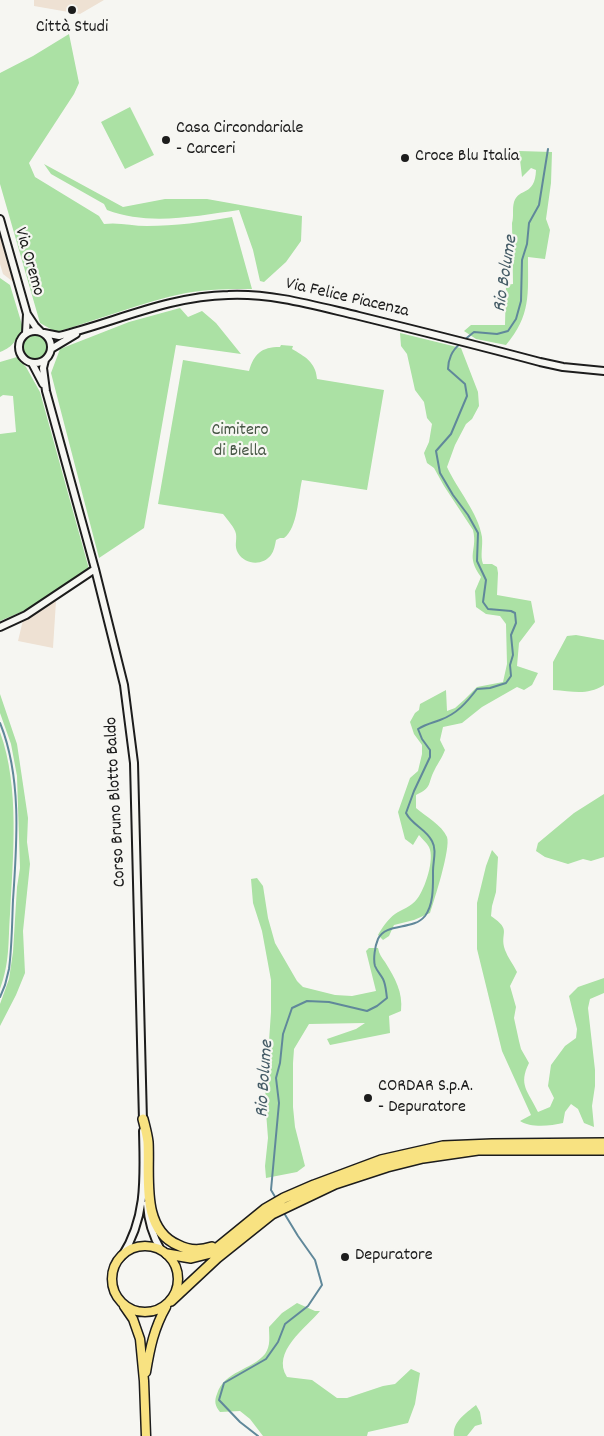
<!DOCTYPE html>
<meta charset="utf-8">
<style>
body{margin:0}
canvas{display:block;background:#f6f6f2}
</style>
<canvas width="604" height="1436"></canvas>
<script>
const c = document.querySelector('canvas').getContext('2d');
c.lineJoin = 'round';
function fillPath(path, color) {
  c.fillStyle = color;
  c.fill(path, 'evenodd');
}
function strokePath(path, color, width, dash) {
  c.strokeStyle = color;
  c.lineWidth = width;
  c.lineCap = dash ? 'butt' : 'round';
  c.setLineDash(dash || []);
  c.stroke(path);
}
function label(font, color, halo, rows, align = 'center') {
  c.font = font + ' Dekko,sans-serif';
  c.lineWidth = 4.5;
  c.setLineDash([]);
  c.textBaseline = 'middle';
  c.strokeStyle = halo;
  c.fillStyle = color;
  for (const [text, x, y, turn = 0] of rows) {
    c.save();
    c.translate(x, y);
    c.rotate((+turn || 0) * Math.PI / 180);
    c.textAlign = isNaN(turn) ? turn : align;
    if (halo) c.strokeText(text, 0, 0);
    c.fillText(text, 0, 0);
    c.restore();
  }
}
const built = new Path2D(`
 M34 0H104L80 14 34 6Z
 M0 229 14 279 12 281 3 274 0 264Z
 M56 601 53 648 18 641 23 620Z`);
const green = new Path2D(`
 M69 34 79 83 74 94 29 163 35 177 99 216 104 224C119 222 132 226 147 226 175 226 204 222 232 217L252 289C230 289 208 289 186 293 141 302 99 320 56 332L40 323 0 184V73L33 56Z
 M130 107 154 155 125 169 101 122Z
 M519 151 552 152 551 183 546 219 550 230 545 259 528 257C528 295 531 315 506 345L476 339 464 331 471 325H505L506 285 513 284 512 223C514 216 512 209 514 202 519 187 535 197 536 170L531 168 522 177Z
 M44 164 123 207 165 199H207L302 216 301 241 286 262 264 282 260 281 253 250 239 210C196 216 149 226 107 210L104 204 51 174Z
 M0 278 10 285 23 328C14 341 15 346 0 352Z
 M180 308 188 317 202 311 216 323 241 354 176 345 144 528 99 558 51 373 60 349 129 322Z
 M22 346a13 13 0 1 1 26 0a13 13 0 1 1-26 0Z
 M400 333 461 348 478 392 479 406 472 419 466 424 455 445 447 467C458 491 478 512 482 537 483 547 480 555 483 564H492L497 567 498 573 497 595 531 601 535 622 519 643 517 666 538 673 532 685 524 690 517 687 482 707 462 723 443 727 440 740 445 750C442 758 438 763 435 769 427 784 433 787 416 795V808C425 816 442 825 447 837 451 848 434 901 430 913L414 920 394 925 389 936 383 940 378 935C382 928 388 919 395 914 402 909 411 907 417 899 425 889 435 859 429 847 427 843 422 839 419 835L413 845 405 839 398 812 410 778 418 771 422 754V745L414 734 410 722 415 713 419 710 420 704 446 690 447 711 455 708 464 700 477 687 503 682 507 664 506 624 500 616 486 614 476 607 475 591 481 577C465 555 478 551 473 530L444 486 434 468 427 463 424 453 429 442 432 424 427 418 424 402 415 390 407 354 401 346Z
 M281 345 293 346 292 349C304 356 316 362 317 379L384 390 367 490 302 480C298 496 298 528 284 538H280L276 540C275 545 274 551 271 555 263 566 245 565 238 553 234 546 237 541 236 534 235 528 227 519 223 514L158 504 183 360 249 371C254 354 261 347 280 347Z
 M17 357 26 367 40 392 89 569 35 606 0 621V434L16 432 13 396 3 395 0 397V362Z
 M576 635 604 640V685C586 696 573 691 553 690V662L567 636Z
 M0 694 17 744 28 818 27 842 30 864 23 931 25 973 16 995 0 1026V1004L9 979 13 952 17 887 20 868 17 776 11 744 0 713Z
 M0 732C20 787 13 857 10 914 8 942 10 962 0 989Z
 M604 794V857L591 861 583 859 568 864 545 857 536 851 538 843 574 813Z
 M492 850 498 857 496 892 492 906 491 916C513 931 499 932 505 950 508 958 513 964 517 972L510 986 516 1007 514 1018 519 1041 521 1049 529 1063C518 1085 528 1091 538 1112L550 1107 554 1098 548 1086 551 1065 565 1046 576 1038 577 1029 569 996 578 987 604 978V993L590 999 588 1008 595 1070V1086L592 1106 594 1127 584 1123 578 1109 571 1104 565 1112 563 1123C550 1126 531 1128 520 1121L531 1115 502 1051 477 949V903L486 866Z
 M257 878 263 886 268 918 275 943 297 981 303 987 335 995 352 996 376 991 366 951 369 948H378C379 954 382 958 385 962 395 978 403 992 401 1011L389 1016 390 1033 330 1045 327 1039 356 1029 365 1023 309 1024 294 1049 293 1063V1107L295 1127 305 1166 297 1172 266 1178 265 1166 268 1138 265 1099 271 1012V980L262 931 253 903 251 879Z
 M297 1303 315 1311H320C306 1328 271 1352 287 1377L312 1380 337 1398H347L383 1386 395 1384 411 1369 420 1373 415 1404 408 1423 368 1432 367 1436H263L250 1419 240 1411 220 1412C215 1406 214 1401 217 1394 224 1371 252 1370 265 1354 271 1345 269 1337 269 1327L282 1313Z
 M476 1405 480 1412 482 1424 475 1426 467 1436H454C452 1422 466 1413 476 1405Z`);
const stream = new Path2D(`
 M463 341 474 332 497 334 508 331 516 319 521 301 522 260 527 244 529 223 539 205 548 149
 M0 723C22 777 17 843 13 900 12 923 12 946 9 969L5 985 0 997
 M277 1200 271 1190 279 1103 276 1078 280 1063 283 1034 292 1008 307 1001 329 1002 367 1011 377 1006 387 998C386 992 386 985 383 979 381 975 377 971 375 966 373 959 375 946 378 939 386 922 413 931 425 916 434 904 433 885 433 871 433 861 437 850 432 841 426 829 412 825 406 813L414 791 430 757V750L422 739 418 729C426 724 432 723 440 720 457 714 467 702 477 689L490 688 506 683 511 676 510 665 513 655 511 635 516 623 515 613 511 611 488 609 483 602 486 580 477 561 478 533 468 515 453 495 440 473 436 451 451 434 467 396 465 384 448 369C448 360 452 350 460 344
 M258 1436 240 1422 219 1400 224 1383 266 1359 278 1342 285 1324 308 1306 322 1285 315 1260 298 1236 284 1213`);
const secondary = new Path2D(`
 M0 219 27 314 35 326 40 331
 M19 347a16 16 0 1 1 32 0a16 16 0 1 1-32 0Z
 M26 333 27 314
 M44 333 59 336C115 322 170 296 228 295 273 293 316 306 359 316 420 331 480 346 540 362L563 367 604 371
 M51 349 76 334
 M45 360 43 368 46 391 95 569 124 685 134 763 143 1121
 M32 363 43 384
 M0 627 26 615 95 569
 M147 1204C148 1221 152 1235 161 1250
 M122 1256C147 1217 144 1176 143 1131`);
const primary = new Path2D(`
 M112 1279a33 33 0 1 1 66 0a33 33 0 1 1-66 0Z
 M124 1306 133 1319 140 1339 144 1381 146 1436
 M146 1372C150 1348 154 1328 166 1307`);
const highway = new Path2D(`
 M143 1119C145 1127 147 1134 148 1142 150 1176 140 1229 178 1245 189 1251 200 1251 212 1247
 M167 1254 191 1258 211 1253 265 1209 284 1198 314 1185 381 1160 443 1146 492 1144 604 1143
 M171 1301 217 1258 272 1214 335 1184 387 1167 423 1158 478 1150H604`);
const markers = [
 [72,10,5,"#1c1c1c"],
 [166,140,5,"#1c1c1c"],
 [405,158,5,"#1c1c1c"],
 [368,1098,5,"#1c1c1c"],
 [345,1257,5,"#1c1c1c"]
];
const poiNames = [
 ["Città Studi",72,29,"center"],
 ["Casa Circondariale",176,130],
 ["- Carceri",176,151],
 ["Croce Blu Italia",415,158],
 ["CORDAR S.p.A.",378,1088],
 ["- Depuratore",378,1109],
 ["Depuratore",355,1257]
];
const streetNames = [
 ["Via Oremo",28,262,74],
 ["Via Felice Piacenza",347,299,13],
 ["Corso Bruno Blotto Baldo",117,802,-93]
];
const parkNames = [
 ["Cimitero",240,432],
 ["di Biella",240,453]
];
const waterNames = [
 ["Rio Bolume",507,274,-81],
 ["Rio Bolume",266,1079,-86]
];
fillPath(built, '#eee1d3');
fillPath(green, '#abe1a4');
strokePath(stream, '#60889a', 2);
strokePath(secondary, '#1c1c1c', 10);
strokePath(primary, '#1c1c1c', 11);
strokePath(highway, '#1c1c1c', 12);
strokePath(secondary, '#f6f6f2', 6);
strokePath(primary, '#f8e281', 8);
strokePath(highway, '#f8e281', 9);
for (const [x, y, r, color] of markers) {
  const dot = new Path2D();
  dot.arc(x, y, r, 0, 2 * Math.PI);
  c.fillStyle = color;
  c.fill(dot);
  strokePath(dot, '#f6f6f2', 2);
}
label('18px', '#1c1c1c', '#f6f6f2', poiNames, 'left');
label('18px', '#1c1c1c', '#f6f6f2', streetNames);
label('18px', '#475745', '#f6f6f2', parkNames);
label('italic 19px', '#445b66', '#f6f6f2', waterNames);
</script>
